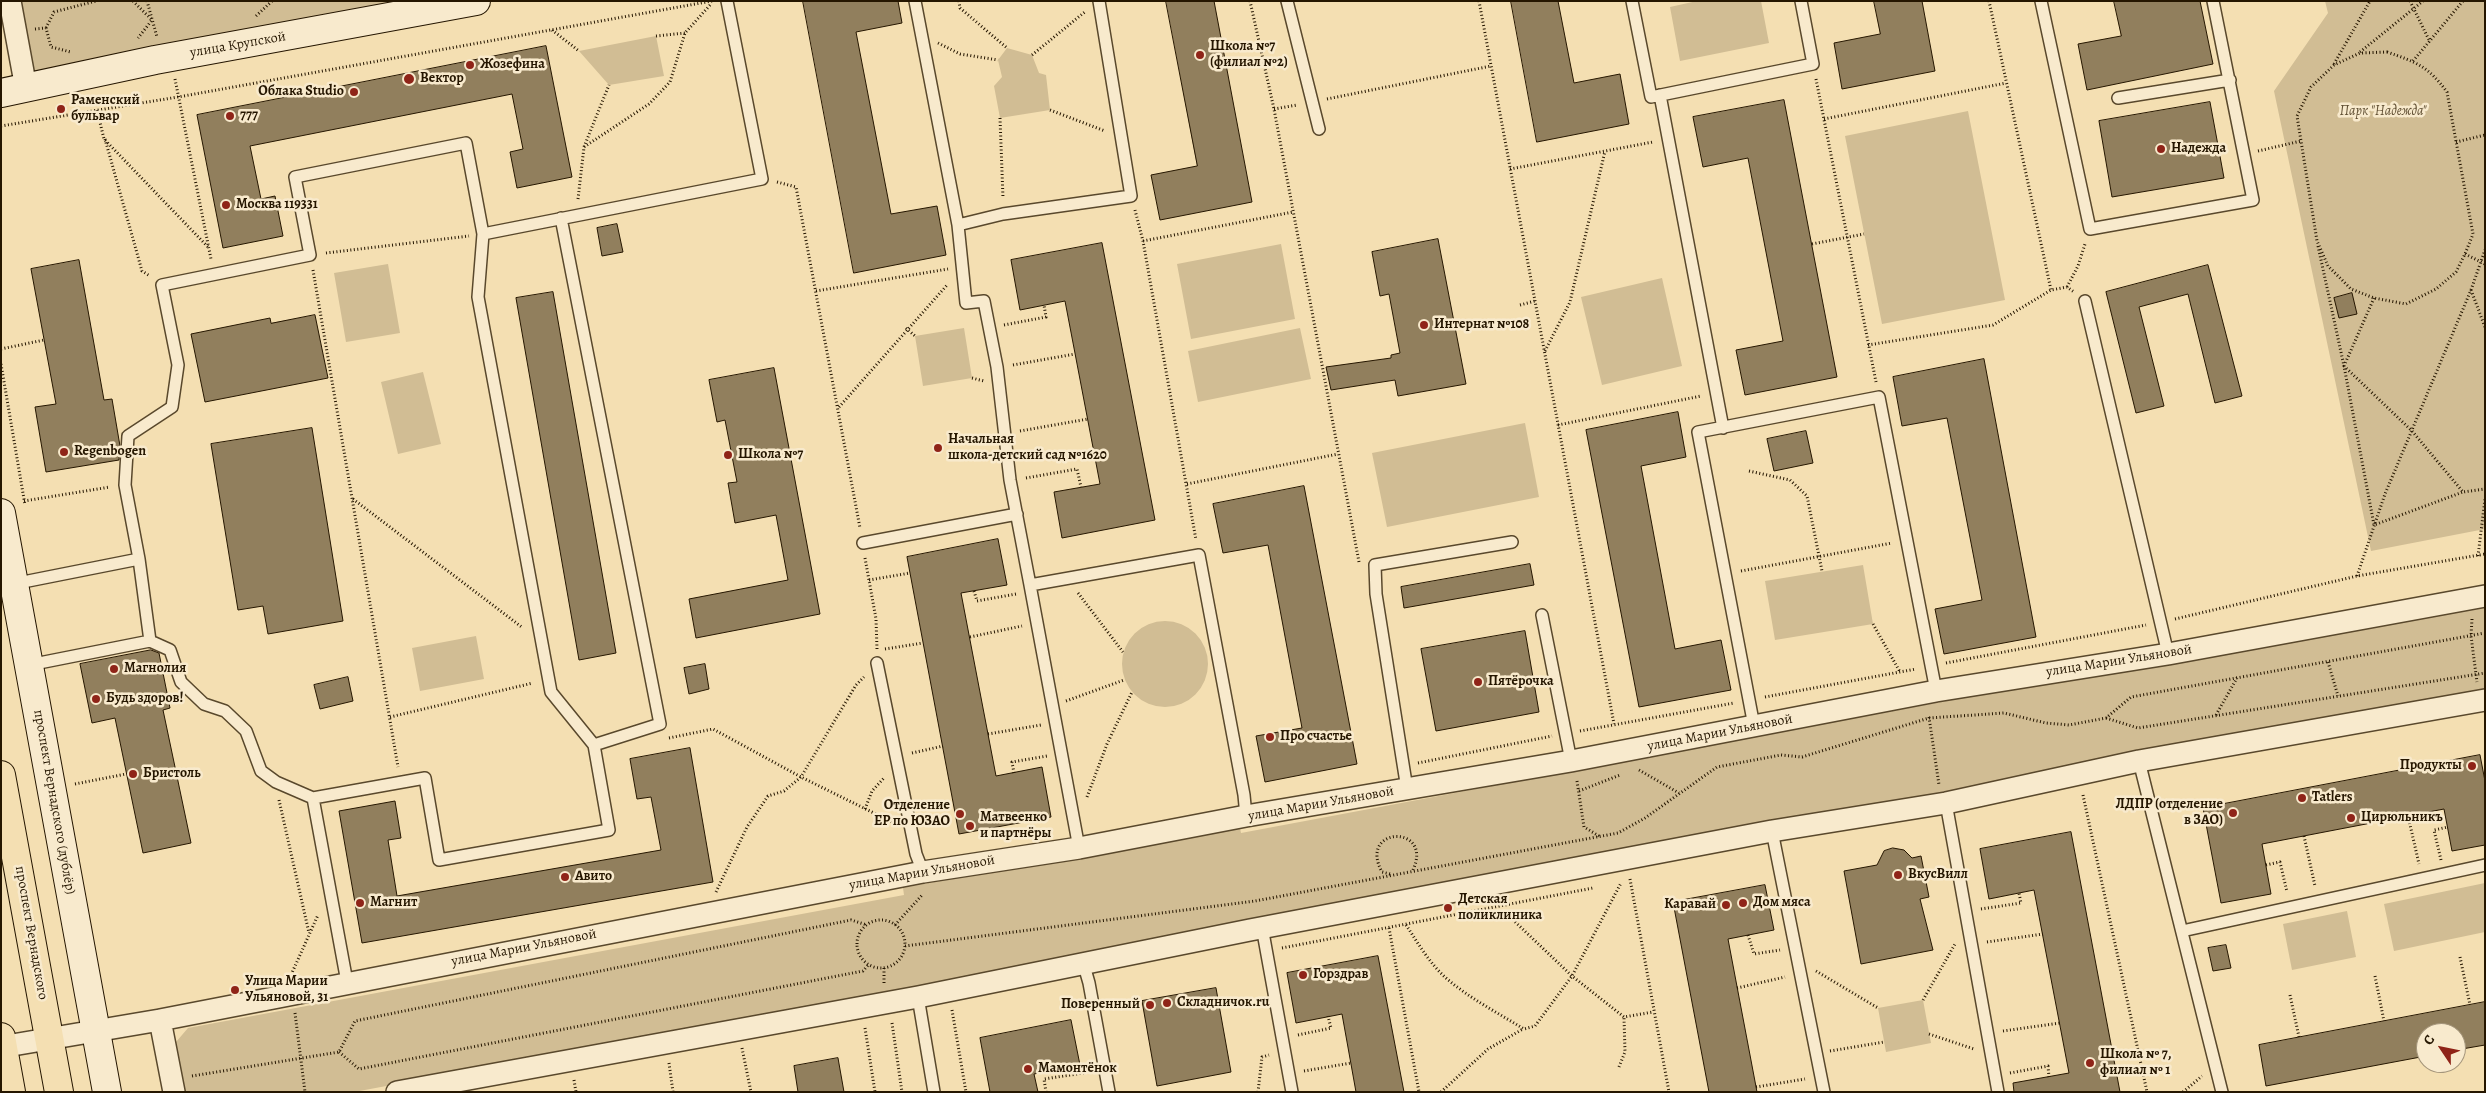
<!DOCTYPE html>
<meta charset="utf-8">
<style>
body{margin:0}
#map{position:relative;width:2486px;height:1093px;overflow:hidden;background:#f4dfb2;font-family:Alegreya,serif}
canvas{display:block}
.frame{position:absolute;inset:0;border:2px solid #251600;pointer-events:none}
.north{position:absolute;left:2416px;top:1023px;width:50px;height:50px;box-sizing:border-box;background:#f8eacd;border:1px solid #a4957b;border-radius:50%;rotate:304deg;font-size:14px;font-weight:700;line-height:20px;text-align:center;color:#251600}
.north::after{content:'';display:block;margin:auto;width:18px;height:22px;background:#8f2418;clip-path:polygon(50% 0,100% 100%,50% 72%,0 100%)}
</style>
<div id="map">
<canvas width="2486" height="1093"></canvas>
<div class="frame"></div>
<div class="north">С</div>
</div>
<script>
const c = document.querySelector('canvas').getContext('2d');
c.lineJoin = 'round';
function fillPath(path, color) {
  c.fillStyle = color;
  c.fill(path, 'evenodd');
}
function strokePath(path, color, width, dash) {
  c.strokeStyle = color;
  c.lineWidth = width;
  c.lineCap = dash ? 'butt' : 'round';
  c.setLineDash(dash || []);
  c.stroke(path);
}
function label(font, color, halo, rows, align = 'center') {
  c.font = font + ' Alegreya,serif';
  c.lineWidth = 5;
  c.setLineDash([]);
  c.textBaseline = 'middle';
  c.strokeStyle = halo;
  c.fillStyle = color;
  for (const [text, x, y, turn = 0] of rows) {
    c.save();
    c.translate(x, y);
    c.rotate((+turn || 0) * Math.PI / 180);
    c.textAlign = isNaN(turn) ? turn : align;
    if (halo) c.strokeText(text, 0, 0);
    c.fillText(text, 0, 0);
    c.restore();
  }
}
const green = new Path2D(`
 M17 1H442L33 77Z
 M1697 1H1761L1769 43 1680 61 1670 7Z
 M2325 1H2485V529L2371 551 2274 91 2328 13Z
 M656 36 664 76 609 85 579 51Z
 M1007 48 1032 55 1039 73 1046 75 1050 110 1000 118 994 86 1002 77 998 60Z
 M1968 111 2005 300 1882 324 1845 136Z
 M1281 244 1295 319 1191 339 1177 264Z
 M388 264 400 333 346 342 334 273Z
 M1662 278 1682 366 1602 385 1581 297Z
 M964 328 972 378 923 386 915 336Z
 M1300 328 1311 379 1198 402 1188 351Z
 M423 372 441 444 398 454 381 382Z
 M1525 423 1539 497 1387 527 1372 453Z
 M1863 565 1873 624 1775 640 1765 581Z
 M2485 600V697L354 1092H184L176 1042 188 1028 904 895 903 888 1239 823 1241 833Z
 M1122 664a43 43 0 1 1 86 0a43 43 0 1 1-86 0Z
 M476 636 484 679 420 691 412 648Z
 M2485 883V932L2394 951 2384 904Z
 M2347 911 2356 957 2292 970 2283 924Z
 M1923 1000 1931 1043 1886 1052 1878 1008Z`);
const building = new Path2D(`
 M803 1H898L902 23 856 32 891 214 937 206 946 255 854 273Z
 M1166 1H1214L1252 202 1160 220 1151 175 1197 166Z
 M1511 1H1558L1574 83 1620 74 1629 124 1537 142Z
 M1874 1H1922L1935 71 1842 89 1834 43 1880 34Z
 M2114 1H2200L2213 64 2087 90 2078 44 2121 36Z
 M546 46 572 177 517 188 510 152 523 149 512 94 250 146 261 199 275 196 283 236 223 248 197 115Z
 M1784 100 1837 377 1745 395 1736 350 1783 341 1748 158 1703 167 1693 117Z
 M2210 102 2224 178 2112 197 2099 121Z
 M617 224 623 252 602 256 597 228Z
 M1438 239 1466 384 1398 396 1395 380 1331 390 1326 367 1391 358V355L1400 353 1389 294 1380 296 1372 252Z
 M1102 243 1155 520 1062 538 1054 492 1100 484 1065 301 1020 310 1011 260Z
 M79 260 104 400 112 399 120 446 119 460 46 472 35 407 56 404 31 269Z
 M2208 265 2242 396 2215 403 2188 294 2139 307 2164 406 2136 413 2106 292Z
 M553 292 616 653 579 660 516 298Z
 M2352 293 2357 314 2339 318 2334 298Z
 M315 315 328 378 205 402 191 334 270 318 271 323Z
 M1984 359 2036 637 1944 654 1935 609 1982 600 1947 418 1902 426 1893 377Z
 M774 368 820 614 696 638 689 599 788 580 776 515 735 523 728 483 737 482 725 420 717 422 709 380Z
 M1678 412 1686 457 1641 466 1675 649 1721 640 1731 690 1639 707 1586 430Z
 M312 428 343 621 268 634 263 606 238 610 211 444Z
 M1806 431 1813 463 1774 471 1767 439Z
 M1304 486 1357 764 1265 782 1256 736 1302 728 1268 545 1223 553 1213 504Z
 M998 539 1007 585 961 593 996 776 1042 767 1051 817 959 834 907 557Z
 M1530 564 1534 585 1404 608 1401 587Z
 M1525 631 1539 712 1436 731 1421 649Z
 M151 650 159 653 170 708 163 710 191 843 143 853 115 718 92 723 80 664Z
 M705 664 709 689 689 694 684 668Z
 M348 677 353 701 320 709 314 685Z
 M690 748 713 882 362 943 339 811 395 801 401 838 388 840 397 896 661 850 651 797 637 799 630 759Z
 M2480 755 2485 781V845L2452 851 2444 809 2262 844 2271 894 2221 903 2203 808Z
 M2071 832 2120 1092H2014L2013 1083 2069 1073 2034 890 1989 899 1980 849Z
 M1893 848 1904 850 1912 858 1921 856 1929 897 1920 899 1933 950 1861 964 1844 871 1877 865 1884 851Z
 M1765 885 1774 930 1728 939 1757 1092H1709L1673 902Z
 M2226 945 2231 968 2213 971 2208 948Z
 M1378 956 1404 1092H1356L1342 1014 1296 1023 1287 973Z
 M1216 988 1231 1072 1157 1086 1142 1001Z
 M2485 1002V1045L2456 1050V1033H2426V1056L2266 1086 2259 1045Z
 M1071 1020 1080 1065 1034 1074 1038 1092H990L980 1038Z
 M838 1058 844 1092H798L794 1066Z`);
const path = new Path2D(`
 M133 1 152 20 138 38
 M147 1 157 37
 M959 1 960 8 1007 48
 M1250 1 1274 109 1359 562
 M1479 1 1614 724
 M1989 1 2051 290
 M2410 1 2430 42
 M256 16 272 1
 M46 28 54 12 96 1
 M35 29 46 28 51 47 71 52
 M552 30 579 51
 M656 36 685 33
 M938 43 960 54 998 60
 M2360 52 2423 1
 M2387 52C2416 62 2428 66 2447 92L2473 234 2465 254 2456 272 2436 289 2406 304 2374 298 2351 289 2328 266 2317 241 2297 116 2311 87 2334 65 2360 53Z
 M1032 55 1086 11
 M2413 61 2463 1
 M2334 64 2370 1
 M175 79 211 259
 M1816 79 1876 382
 M1327 99 1491 66
 M1274 109 1297 105
 M97 110 104 139 208 247
 M1050 110 1105 131
 M1000 118 1003 198
 M1824 119 2006 83
 M1 126 178 97 712 1
 M105 139 142 271 150 276
 M2456 142 2485 135
 M584 147 609 85
 M2258 151 2301 141
 M1510 169 1653 142
 M777 182 796 187 860 528
 M578 199 584 147 649 104 670 82 685 33 711 4
 M1135 210 1143 241 1196 540
 M1143 241 1293 212
 M1812 244 1864 234
 M2318 246 2344 366 2412 431 2463 492 2485 489
 M326 253 469 236
 M2465 254 2485 264
 M313 270 398 767
 M2067 287 2078 266 2085 244
 M2471 290 2485 327
 M816 291 948 269
 M2374 298 2344 366 2374 525 2463 492
 M1520 305 1535 301
 M1004 325 1046 317 1044 305
 M906 328 915 336
 M1868 345 1993 325 2051 290 2067 287 2074 292
 M1 349 44 340
 M1545 351 1570 302 1605 151
 M1 364 25 505
 M1013 365 1075 354
 M972 378 984 381
 M839 407 948 284
 M1558 425 1701 396
 M1020 431 1088 419
 M1749 471 1790 480 1807 496 1822 571
 M1026 478 1077 469 1081 487
 M1187 484 1338 454
 M353 499 523 628
 M24 501 110 487
 M2478 556 2485 499
 M865 558 876 619 877 649
 M1741 571 1892 543
 M2357 576 2385 494 2471 290 2485 250
 M869 580 910 573
 M974 591 977 601 1016 594
 M1078 593 1123 652
 M2175 619 2357 576 2485 554
 M2472 619 2471 636 2477 682
 M1873 624 1900 672
 M970 637 1022 626
 M885 649 923 643
 M2328 662 2338 696
 M1946 663 2146 625
 M1765 697 1916 669
 M1066 701 1124 680
 M2216 715 2237 678
 M390 717 533 683
 M1929 717 1939 785
 M2106 718 2138 728 2485 673
 M1580 731 1734 703
 M988 734 1041 725
 M669 738 713 729 801 777 894 823
 M912 753 943 746
 M1418 763 1552 736
 M1639 770 1679 793
 M1014 773 1012 762 1047 756
 M1577 781 1584 827 1599 836
 M75 784 126 774
 M1579 791 1620 775
 M2083 795 2147 1092
 M1087 797 1107 744 1132 692
 M279 800 309 933
 M865 809 872 791 884 778
 M2408 816 2419 864
 M2304 836 2315 886
 M2441 860 2434 830 2448 827
 M2266 865 2280 862 2287 892
 M1390 874 1382 872C1357 826 1434 824 1413 870
 M1630 879 1669 1092
 M716 892 747 827 768 796 784 791 801 777 856 685 864 677
 M1981 909 2021 903 2019 893
 M1510 917 1572 976 1624 1017 1653 1012
 M857 944a24 24 0 1 1 48 0a24 24 0 1 1-48 0Z
 M895 925 923 894
 M1406 925C1418 943 1430 964 1446 978 1469 998 1498 1013 1524 1029L1535 1026 1572 976 1621 883
 M1389 928 1419 1092
 M1748 935 1754 954 1780 950
 M1987 942 2043 934
 M905 946 1255 901 1618 833 1645 818 1717 767 1781 755 1802 757 1929 718 2004 713 2046 723 2069 725 2106 718 2131 697 2485 633
 M1282 948 1593 888
 M2460 957 2470 1005
 M1816 971 1878 1008
 M291 975 318 915
 M2375 976 2384 1021
 M884 983V967
 M1737 988 1785 977
 M2290 995 2299 1037
 M1923 1000 1955 944
 M952 1010 966 1092
 M295 1013 305 1092
 M892 1023 902 1092
 M865 1028 875 1092
 M2003 1031 2060 1023
 M1929 1034 1974 1049
 M1298 1035 1331 1028 1328 1016
 M742 1048 751 1092
 M1830 1051 1884 1042
 M339 1052 359 1069 863 971 869 964
 M669 1063 673 1092
 M1619 1067 1625 1052 1624 1017
 M1304 1071 1351 1063
 M2010 1073 2048 1066 2049 1077
 M192 1076 339 1052 355 1021 851 920 867 925
 M574 1080 576 1092
 M1756 1087 1805 1079
 M1202 1091V1092
 M1046 1092 1044 1079 1090 1072
 M1258 1092 1262 1057 1269 1055
 M1441 1092 1488 1049 1523 1029
 M2183 1092 2202 1076`);
const lane = new Path2D(`
 M915 1 958 225 1003 214 1131 196 1099 1
 M1287 1 1319 129
 M1632 1 1651 97 1813 64 1801 1
 M2041 1 2090 229 2253 200 2213 1
 M1660 95 1723 428
 M2118 98 2230 80
 M958 225 966 303 984 301 997 367 1010 480 1030 585
 M483 234 478 297 551 692 594 745
 M2085 301 2168 654
 M863 543 1017 514
 M13 584 139 559
 M1542 615 1571 761
 M150 641 170 650 181 682 204 704 225 711 246 731 261 771 276 782 313 798 347 982
 M877 663 916 854 923 872
 M29 665 150 641 139 559 125 485 128 436 172 407 178 365 162 285 310 255 295 177 466 143 483 234 762 179 727 1
 M1754 726 1698 432 1879 397 1936 691
 M2139 761 2222 1092
 M1407 789 1376 594 1375 565 1512 542
 M313 798 425 778 439 860 609 830 594 745 660 724 561 218
 M1946 803 1998 1092
 M1772 831 1824 1092
 M1079 848 1030 585 1199 555 1244 795 1246 816
 M1262 927 1292 1092
 M2182 931 2485 865
 M1083 962 1089 983 1109 1092
 M918 997 934 1092`);
const street = new Path2D(`
 M10 1 26 88
 M160 1020 174 1092
 M1 1047 160 1020 923 872 1079 848 1246 816 1571 761 1936 691 2168 654 2485 596
 M397 1092 918 997 1250 930 1772 831 1946 803 2139 761 2485 700`);
const secondary = new Path2D(`
 M1 93 155 60 476 1
 M1 513 107 1092`);
const primary = new Path2D(`
 M1 775 59 1092
 M1 1037 11 1092`);
const markers = [
 [1200,55,5,"#8f2418"],
 [470,65,5,"#8f2418"],
 [409,79,6,"#8f2418"],
 [354,92,5,"#8f2418"],
 [61,109,5,"#8f2418"],
 [230,116,5,"#8f2418"],
 [2161,149,5,"#8f2418"],
 [226,205,5,"#8f2418"],
 [1424,325,5,"#8f2418"],
 [938,448,5,"#8f2418"],
 [64,452,5,"#8f2418"],
 [728,455,5,"#8f2418"],
 [114,669,5,"#8f2418"],
 [1478,682,5,"#8f2418"],
 [96,699,5,"#8f2418"],
 [1270,737,5,"#8f2418"],
 [2472,766,5,"#8f2418"],
 [133,774,5,"#8f2418"],
 [2302,798,5,"#8f2418"],
 [2233,813,5,"#8f2418"],
 [960,814,5,"#8f2418"],
 [2351,818,5,"#8f2418"],
 [970,826,5,"#8f2418"],
 [1898,875,5,"#8f2418"],
 [565,877,5,"#8f2418"],
 [360,903,5,"#8f2418"],
 [1743,903,5,"#8f2418"],
 [1726,905,5,"#8f2418"],
 [1448,908,5,"#8f2418"],
 [1303,975,5,"#8f2418"],
 [235,990,5,"#8f2418"],
 [1167,1003,5,"#8f2418"],
 [1150,1005,5,"#8f2418"],
 [2090,1063,5,"#8f2418"],
 [1028,1069,5,"#8f2418"]
];
const streetNames = [
 ["улица Крупской",238,45,-10],
 ["улица Марии Ульяновой",2119,661,-9],
 ["улица Марии Ульяновой",1720,733,-11],
 ["проспект Вернадского (дублёр)",54,802,80],
 ["улица Марии Ульяновой",1321,804,-10],
 ["улица Марии Ульяновой",922,873,-10],
 ["проспект Вернадского",31,933,80],
 ["улица Марии Ульяновой",524,948,-11]
];
const poiNames = [
 ["Школа №7",1210,47],
 ["(филиал №2)",1210,63],
 ["Жозефина",480,65],
 ["Вектор",420,79],
 ["Облака Studio",344,92,"right"],
 ["Раменский",71,101],
 ["бульвар",71,117],
 ["777",240,116],
 ["Надежда",2171,149],
 ["Москва 119331",236,205],
 ["Интернат №108",1434,325],
 ["Начальная",948,440],
 ["школа-детский сад №1620",948,456],
 ["Regenbogen",74,452],
 ["Школа №7",738,455],
 ["Магнолия",124,669],
 ["Пятёрочка",1488,682],
 ["Будь здоров!",106,699],
 ["Про счастье",1280,737],
 ["Продукты",2462,766,"right"],
 ["Бристоль",143,774],
 ["Tatlers",2312,798],
 ["ЛДПР (отделение",2223,805,"right"],
 ["в ЗАО)",2223,821,"right"],
 ["Отделение",950,806,"right"],
 ["ЕР по ЮЗАО",950,822,"right"],
 ["Матвеенко",980,818],
 ["и партнёры",980,834],
 ["Цирюльникъ",2361,818],
 ["ВкусВилл",1908,875],
 ["Авито",575,877],
 ["Детская",1458,900],
 ["поликлиника",1458,916],
 ["Магнит",370,903],
 ["Дом мяса",1753,903],
 ["Каравай",1716,905,"right"],
 ["Горздрав",1313,975],
 ["Улица Марии",245,982],
 ["Ульяновой, 31",245,998],
 ["Складничок.ru",1177,1003],
 ["Поверенный",1140,1005,"right"],
 ["Школа № 7,",2100,1055],
 ["филиал № 1",2100,1071],
 ["Мамонтёнок",1038,1069]
];
const parkNames = [
 ["Парк \"Надежда\"",2383,112]
];
fillPath(green, '#d1bd94');
fillPath(building, '#917f5d');
strokePath(building, '#251600', 1);
strokePath(lane, '#59482c', 14);
strokePath(street, '#59482c', 24);
strokePath(secondary, '#251600', 30);
strokePath(primary, '#251600', 30);
strokePath(path, '#251600', 3, [1, 2.5]);
strokePath(lane, '#f8eacd', 11);
strokePath(street, '#f8eacd', 21);
strokePath(secondary, '#f8eacd', 28);
strokePath(primary, '#f4dfb2', 28);
for (const [x, y, r, color] of markers) {
  const dot = new Path2D();
  dot.arc(x, y, r, 0, 2 * Math.PI);
  c.fillStyle = color;
  c.fill(dot);
  strokePath(dot, '#f8eacd', 2);
}
label('14px', '#251600', '#f8eacd', streetNames);
label('bold 14px', '#251600', '#f8eacd', poiNames, 'left');
label('italic 14px', '#615034', '#f8eacd', parkNames);
</script>
